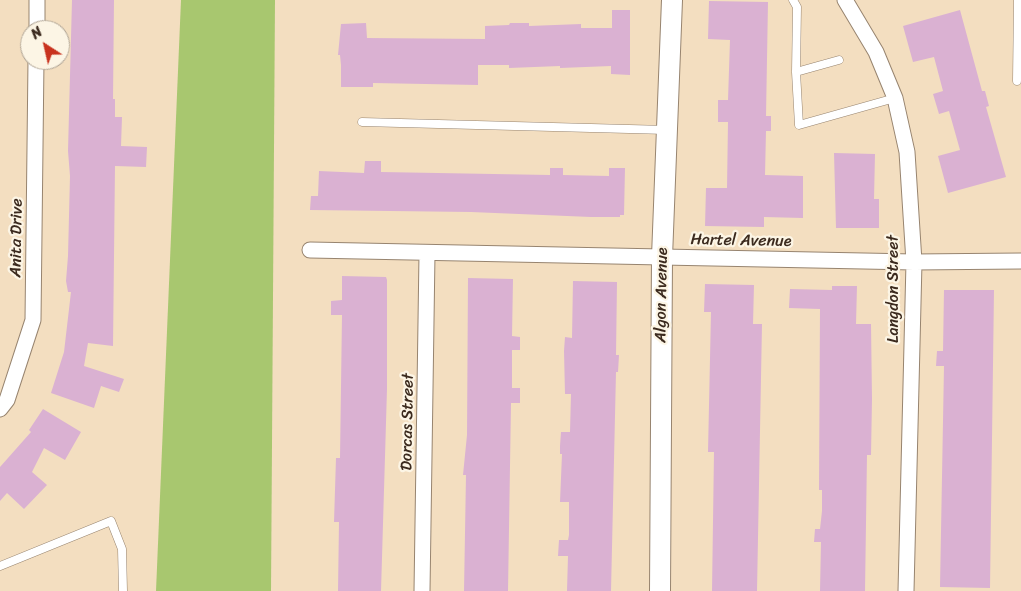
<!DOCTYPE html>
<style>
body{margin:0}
#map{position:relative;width:1021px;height:591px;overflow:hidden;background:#f3dec0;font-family:Sriracha,sans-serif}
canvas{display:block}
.north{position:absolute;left:20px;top:20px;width:50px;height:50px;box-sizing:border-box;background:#fcf5e5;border:1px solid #afa495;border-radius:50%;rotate:325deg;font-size:14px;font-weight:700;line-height:20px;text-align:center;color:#3b2a1e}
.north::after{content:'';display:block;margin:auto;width:18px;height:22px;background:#c8321e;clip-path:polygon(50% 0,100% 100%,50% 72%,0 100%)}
</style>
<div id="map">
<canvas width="1021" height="591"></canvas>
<div class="north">N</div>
</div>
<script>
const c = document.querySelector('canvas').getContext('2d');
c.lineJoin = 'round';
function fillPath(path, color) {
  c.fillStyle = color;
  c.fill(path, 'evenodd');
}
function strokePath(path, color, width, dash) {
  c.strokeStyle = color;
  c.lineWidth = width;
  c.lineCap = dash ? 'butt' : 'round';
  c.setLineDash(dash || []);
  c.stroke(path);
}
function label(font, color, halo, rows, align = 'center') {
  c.font = font + ' Sriracha,sans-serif';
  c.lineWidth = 4.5;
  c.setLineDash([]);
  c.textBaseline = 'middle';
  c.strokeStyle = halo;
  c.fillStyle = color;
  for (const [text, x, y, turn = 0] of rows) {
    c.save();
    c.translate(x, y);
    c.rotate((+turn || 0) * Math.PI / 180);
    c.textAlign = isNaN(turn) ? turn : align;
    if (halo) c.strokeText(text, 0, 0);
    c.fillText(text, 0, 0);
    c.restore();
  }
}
const green = new Path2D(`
 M181 0H275L271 591H156Z`);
const building = new Path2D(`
 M72 0H114L113 99H115V117H122L121 146 147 147 146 167 115 166 113 346 88 343 84 366 124 379 119 392 101 386 94 408 51 393 64 352 71 292H68L66 281 68 256 70 176 68 151Z
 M709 1 768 2 766 116H771V131H766L765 175 803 176V218L764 217V227L705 226 706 188H727L728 122H718V100H728L730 40 708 39Z
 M612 10H630V75L611 74V66L560 68V66L509 68V65H478V85L373 83V87H341V65L340 55H338L341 24 366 23 367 38 485 39V26L509 25 510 23H529V26L581 24V28H612Z
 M960 10 982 91H985L989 106 986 107 1006 177 948 193 938 156 960 150 949 111 939 114 933 94 943 91 934 57 913 62 903 26Z
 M834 153 875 154 874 199H879V228H836Z
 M365 161H381V172L550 175V168H563V175L609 176V168H625L624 215H620V217H591L471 212 310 210 311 196H318L319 171 364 173Z
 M342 276 386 277 387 280V389L381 591H338L339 522H334L336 458H340L342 315H331V301L342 300Z
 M468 278 513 279 512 336 520 337V350H512V388H520V403H511L508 591H464L466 475H463L467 435Z
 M573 281 617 282 616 355H619L618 372H616L611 591H567L568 556H558L559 540H568L569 535V502H560L562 454H560V446L561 432H570L571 394H565L564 351 565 337 572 338Z
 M705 284 754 285 753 324H762L757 591H712L714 452H708L711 312H704Z
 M832 286H857L856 324H871L872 399 871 455H867L865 591H820L821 542H814L815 529H820L822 511V490H819L820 309 789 308 790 289 832 290Z
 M944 290H994L990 588 940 587 944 366H936L937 351H943Z
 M43 409 81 432 65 460 44 448 32 472 47 485 24 509 7 493 0 501V467L31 432 29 430Z`);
const service = new Path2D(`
 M793 0 797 7 796 72 799 125 895 98
 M796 72 839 60
 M1017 81 1018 0
 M362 122 667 130
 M0 566 111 521 122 549 123 591`);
const minor = new Path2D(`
 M845 0 876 52 895 98 907 152 914 262 906 591
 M37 30V0
 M310 250 914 262 1021 261
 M0 409 7 400 33 320 36 60
 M422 591 427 254`);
const tertiary = new Path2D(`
 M660 591 662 257 672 0`);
const streetNames = [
 ["Anita Drive",17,238,-89],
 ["Hartel Avenue",741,241,1],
 ["Langdon Street",894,289,-90],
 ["Algon Avenue",662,295,-89],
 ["Dorcas Street",408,422,-89]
];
fillPath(green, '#a8c76f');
fillPath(building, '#dab1d2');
strokePath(service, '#97846f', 9);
strokePath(minor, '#97846f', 17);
strokePath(tertiary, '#97846f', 22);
strokePath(service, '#fff', 8);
strokePath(minor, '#fff', 15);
strokePath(tertiary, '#fff', 20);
label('16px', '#3b2a1e', '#fcf5e5', streetNames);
</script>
